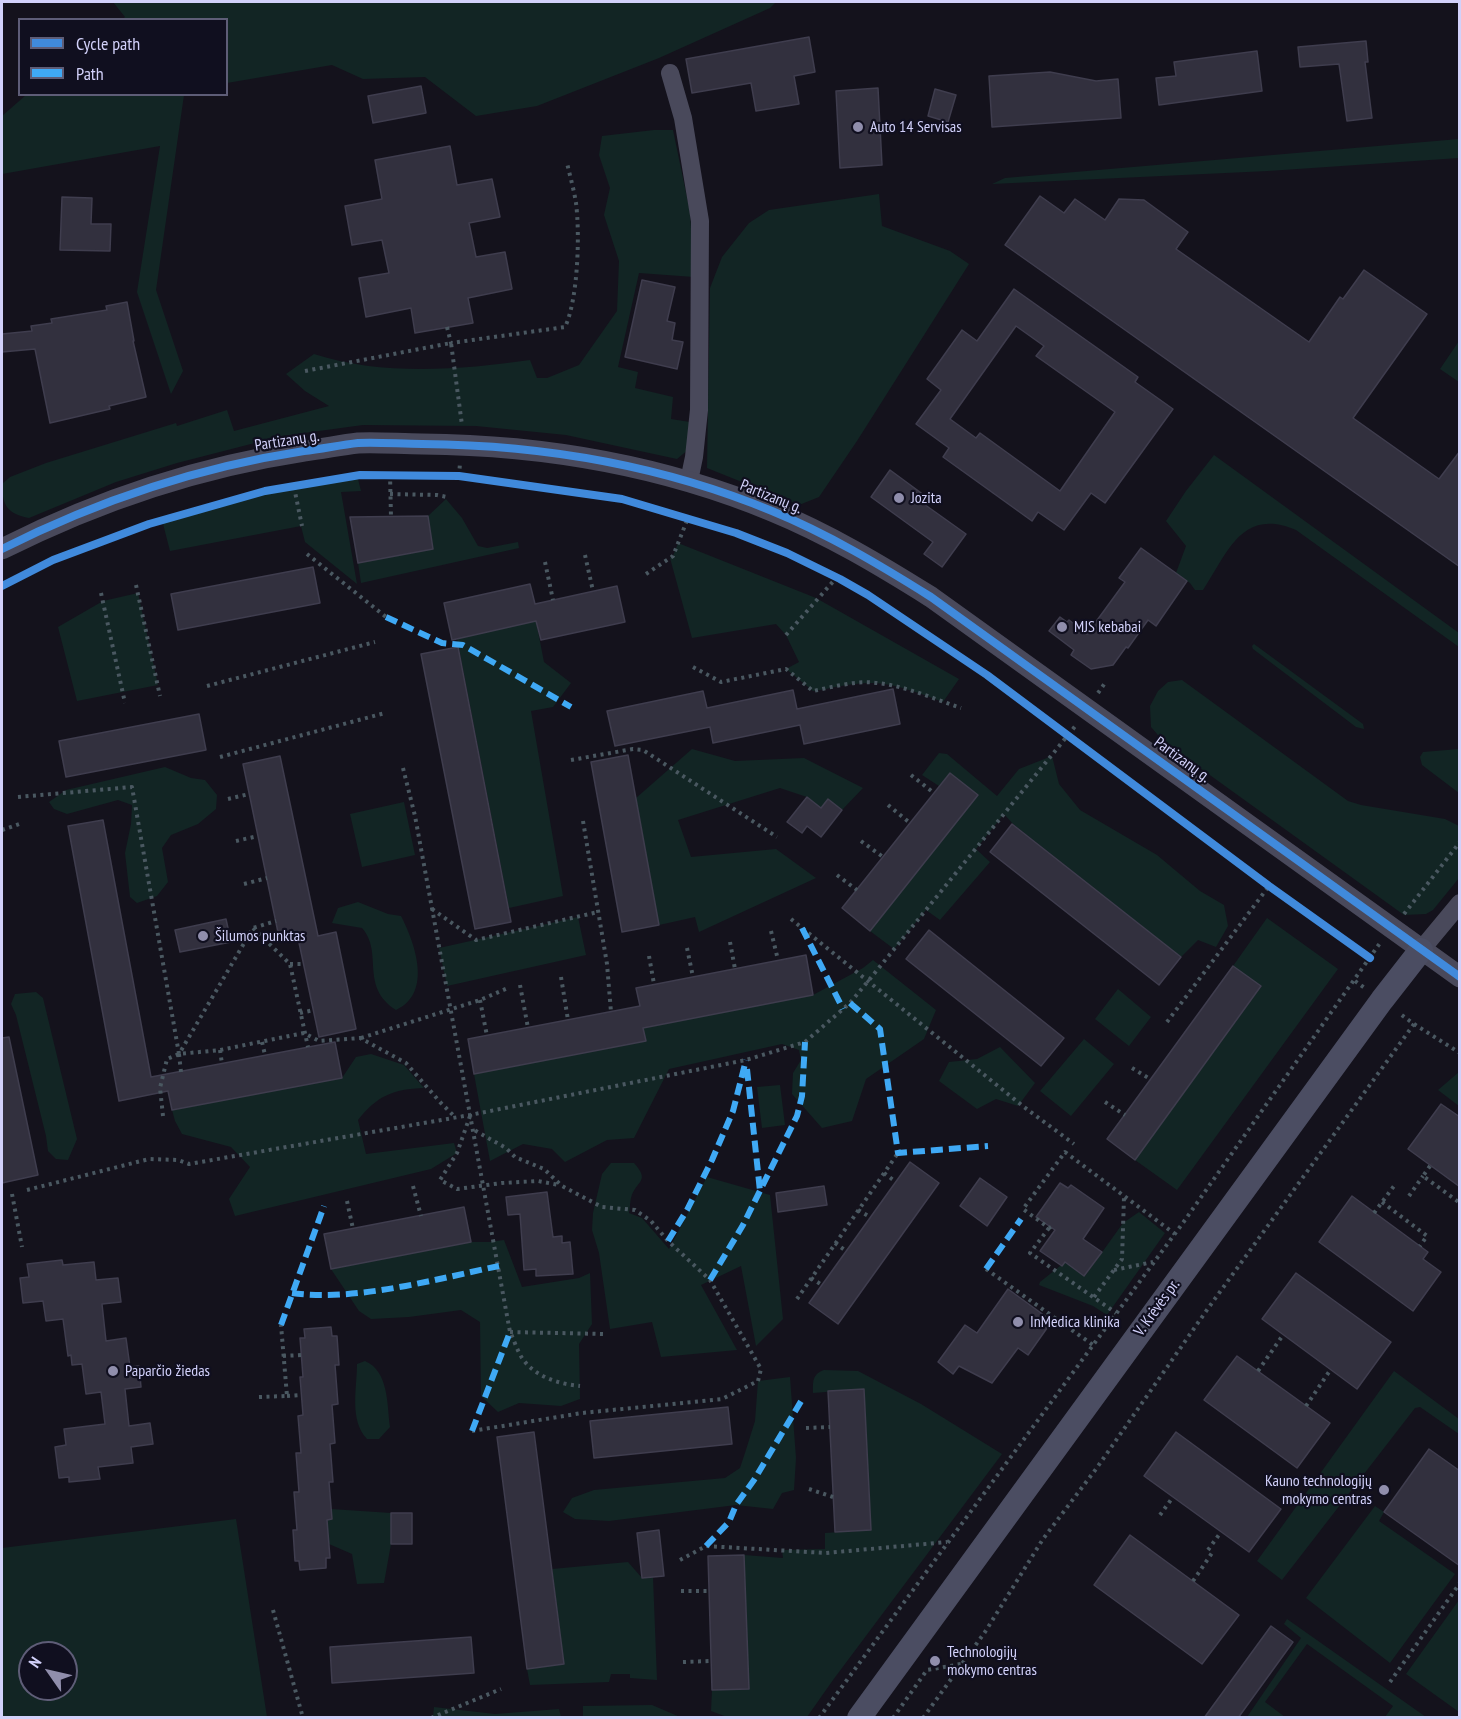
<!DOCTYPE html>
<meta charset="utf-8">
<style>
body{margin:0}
#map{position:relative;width:1461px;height:1719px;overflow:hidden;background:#14121c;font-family:"PT Sans Narrow",sans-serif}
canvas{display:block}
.frame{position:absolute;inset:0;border:3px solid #d2d1fa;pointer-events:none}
.legend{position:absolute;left:18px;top:18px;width:210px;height:78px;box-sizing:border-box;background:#100f1f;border:2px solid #5e5d77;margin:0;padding:8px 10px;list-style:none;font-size:18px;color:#d2d1fa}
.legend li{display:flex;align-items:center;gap:12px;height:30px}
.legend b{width:30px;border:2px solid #5e5d77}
.north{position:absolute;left:18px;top:1641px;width:60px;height:60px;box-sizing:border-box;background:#100f1f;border:2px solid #5e5d77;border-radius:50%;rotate:304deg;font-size:16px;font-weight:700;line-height:24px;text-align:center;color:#d2d1fa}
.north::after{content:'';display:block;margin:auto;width:21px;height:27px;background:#908eac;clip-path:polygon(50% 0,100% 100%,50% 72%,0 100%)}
</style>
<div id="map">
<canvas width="1461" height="1719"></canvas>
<div class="frame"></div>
<ul class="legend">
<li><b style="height:8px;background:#408adc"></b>Cycle path</li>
<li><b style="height:8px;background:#3fa9f5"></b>Path</li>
</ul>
<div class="north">N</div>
</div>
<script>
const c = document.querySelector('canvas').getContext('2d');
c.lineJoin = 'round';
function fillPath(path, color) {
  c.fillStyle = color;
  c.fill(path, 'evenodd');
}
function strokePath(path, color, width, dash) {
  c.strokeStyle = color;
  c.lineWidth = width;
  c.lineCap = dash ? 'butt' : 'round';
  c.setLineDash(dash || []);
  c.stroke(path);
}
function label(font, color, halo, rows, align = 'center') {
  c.font = font + ' "PT Sans Narrow",sans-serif';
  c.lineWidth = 4.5;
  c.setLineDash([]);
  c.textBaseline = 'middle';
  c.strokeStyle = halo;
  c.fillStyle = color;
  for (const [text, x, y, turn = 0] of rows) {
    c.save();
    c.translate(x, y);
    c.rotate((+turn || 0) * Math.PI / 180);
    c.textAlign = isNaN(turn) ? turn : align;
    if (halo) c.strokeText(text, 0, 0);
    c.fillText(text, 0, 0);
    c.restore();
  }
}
const green = new Path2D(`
 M113 2H776L770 8 659 58 537 106 476 116 425 77 363 79 332 65 227 83 226 20 123 19 125 17Z
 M26 95H184L156 290 183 371 171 394 137 292 160 146 2 174V116Z
 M654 130H673L690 212 694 277 639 273 618 367 638 372 635 388 673 397 671 419 690 422 689 449 677 459 566 435 476 426 363 425 282 436 177 463 116 482 29 518C8 514 2 506 2 484L10 477 46 463 176 423 177 426 227 410 234 431 329 406 305 391 286 374 314 354C382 376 459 370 530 360L537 378H547L579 365 617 311 619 261 604 215 610 188 599 155 602 136Z
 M1459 139V158L1268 171 992 184 1005 178Z
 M879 194 882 226 950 251 969 264 857 441 819 497 799 505 707 468 710 288 722 257 749 223 769 210Z
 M1459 341V382L1440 369Z
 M1214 455 1459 633V647L1296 530C1242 507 1228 552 1203 590H1195L1190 583 1176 573 1186 546 1166 521 1186 491Z
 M358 479 361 491 341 492 357 584 305 542 301 526 170 551 162 520 265 491Z
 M446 499 462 518 478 546 487 548 518 542 519 548 361 583 358 563 433 549 428 516Z
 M678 543 816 598 959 679 943 702C921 694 897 684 874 683 854 682 833 688 813 691L786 669 799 662 786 635 776 624 692 638 670 558 673 556Z
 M138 593 158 685 77 701 58 627 103 601Z
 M536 621 544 662 571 683 553 707 531 711 563 896 509 908 457 638Z
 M1254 644 1363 724 1364 729 1356 727 1253 649 1252 646Z
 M1182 680 1348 801 1361 805 1445 819 1459 826V878L1433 910 1426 914 1404 915 1164 742 1151 727 1150 706 1158 691 1168 682Z
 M692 749 735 761 804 758 863 788 842 810 828 799 821 808 807 797 780 788 678 820 691 857 776 849 816 878 699 932 695 917 659 925 636 798Z
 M1459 749H1460L1459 793 1422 765 1420 757 1423 752Z
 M939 753 947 754 997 796 1019 769 1052 756 1059 784 1080 810 1157 855 1200 891 1224 905 1228 926 1216 947 1198 940 1181 957 1013 824 1004 814 976 849 990 862 940 920 926 910 894 949 870 931 977 795 950 773 939 786 922 775Z
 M165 767 191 778 205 780 217 795 216 809 198 824 171 835 162 848 168 882 157 896 137 903 130 897 125 853 131 824 132 805 118 800 67 814 54 809 49 802 66 790Z
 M404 802 415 855 362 867 350 814Z
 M358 902 388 914 401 916C415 943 433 993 396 1010 359 986 384 953 362 928L332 923 338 908Z
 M578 917 586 955 447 986 439 948Z
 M1267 918 1338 969 1177 1190 1135 1160 1261 987 1233 966Z
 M873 960 936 1010 924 1039 866 1079 852 1121 822 1128 792 1094 793 1073 801 1060 799 1050 782 1044 669 1069 634 1138 607 1140 565 1162 552 1149 523 1144 490 1161 474 1074 646 1041 643 1028 813 995 863 968Z
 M1118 989 1151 1017 1129 1046 1095 1019Z
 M36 992 43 998 77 1139 68 1160 56 1159 48 1151 46 1136 16 1015 11 1004 15 994Z
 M1084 1039 1114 1064 1071 1116 1040 1091Z
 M1000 1047 1035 1083 1018 1106 996 1099 977 1109 939 1081 949 1062 977 1059Z
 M371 1054 404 1065 424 1088C393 1089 377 1096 358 1120L366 1154 454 1143 457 1153 431 1169 235 1216 229 1199 250 1167 231 1147 182 1134 175 1121 172 1110 342 1078 356 1057Z
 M1459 1072V1106L1438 1090Z
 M780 1085 785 1125 762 1128 757 1087Z
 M611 1163H634C651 1182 636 1180 631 1198 630 1202 630 1208 629 1213L642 1218 669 1249 707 1177 770 1195 783 1319 756 1346 741 1266 701 1285 737 1350 661 1357 652 1322 610 1329 599 1253 592 1230 593 1213 602 1174Z
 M1139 1212 1165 1233 1107 1315 1093 1306 1039 1285 1040 1282 1065 1262 1085 1276 1123 1223Z
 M504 1240 522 1287 579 1278 590 1273 592 1324 579 1344 580 1399 561 1406 519 1403 498 1412 481 1396 480 1322 461 1310 409 1317 371 1319 359 1311 331 1269 471 1242H490Z
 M365 1361C389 1371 387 1405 390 1427L379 1439H367C349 1420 357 1388 357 1364Z
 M824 1370 858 1371 921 1404 1002 1454 833 1680 807 1717H727L711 1711 712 1690 749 1688 744 1555 783 1558 782 1550 825 1549V1533L871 1530 864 1389 813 1393C813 1382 812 1374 824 1370Z
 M1394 1371 1459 1419V1434L1420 1407 1415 1408 1282 1580 1257 1561Z
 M790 1377 796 1458 794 1490 782 1493 773 1509 736 1505 609 1521 575 1519 563 1512 572 1498 594 1490 725 1478 740 1468 745 1453 755 1421 758 1381Z
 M1375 1506 1384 1512 1379 1521 1455 1574 1390 1663 1306 1598Z
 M331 1509 391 1513V1544L384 1583 357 1584 352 1554 329 1544 327 1520 332 1519Z
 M236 1519 267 1717H2V1548ZM30 1653H66V1689H30Z
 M628 1562 642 1578 653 1577 657 1680 630 1678V1674H611L609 1682 530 1685 527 1669 564 1664 552 1569Z
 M1459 1600 1460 1712H1459L1406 1674Z
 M1287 1619 1426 1717H1385L1393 1706 1307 1644 1265 1702 1285 1717H1247L1301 1638 1284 1624Z
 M652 1705 680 1717H583V1706Z
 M434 1707 495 1714 559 1709 561 1717H433Z`);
const building = new Path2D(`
 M809 37 815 72 794 76 799 104 756 111 751 83 692 93 686 59Z
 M1366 41 1368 62H1365L1372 118 1347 121 1339 64 1300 67 1298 47Z
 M1257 51 1262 91 1159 105 1156 78 1176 76 1174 62Z
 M1050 72 1096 81 1118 79 1121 118 992 127 989 76Z
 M421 86 426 113 373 123 368 96Z
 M878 88 882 165 840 168 836 91Z
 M935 89 956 95 948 122 928 116Z
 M450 146 457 185 492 179 500 217 469 223 476 257 505 252 512 289 468 298 473 323 415 333 411 308 366 317 359 278 389 273 382 240 352 245 345 206 382 199 375 160Z
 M1040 196 1064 213 1075 199 1105 220 1119 199 1144 200 1188 232 1176 249 1309 342 1340 297 1343 299 1364 270 1427 314 1353 418 1439 479 1460 451V567L1005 245Z
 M62 197 92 198 91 224H111L110 251 60 250Z
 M642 280 675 287 667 321 675 323 672 340 683 342 677 369 625 357Z
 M1014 289 1138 377 1135 382 1173 409 1105 503 1091 493 1064 530 1038 512 1032 521 943 457 949 448 916 424 941 390 927 379 962 330 977 341ZM1016 326 1044 346 1036 356 1115 412 1060 491 980 433 976 438 950 419Z
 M127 302 134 341H133L146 397 109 406 110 409 50 423 35 349 2 352V334L32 331 31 326 52 323 51 319 107 310 106 306Z
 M890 470 928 498 924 504 966 534 942 567 924 554 933 542 871 497Z
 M428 516 433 549 358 563 350 517Z
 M1141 548 1187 581 1156 626 1148 620 1128 648 1126 647 1113 665 1091 669 1071 655 1074 650 1049 631 1060 617 1067 622 1069 620 1087 634 1125 582 1119 578Z
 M313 567 320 603 178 630 171 594Z
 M530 584 535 604 617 586 625 622 541 640 536 621 452 640 444 603Z
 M458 647 511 922 475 929 421 654Z
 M893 689 900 724 804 744 800 725 713 743 710 727 615 746 607 711 703 691 707 708 793 690 797 709Z
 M199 714 206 750 66 777 59 741Z
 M628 755 659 925 622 932 591 762Z
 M280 756 318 936 336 932 356 1029 319 1037 298 938 280 942 243 764Z
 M950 773 978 795 870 931 842 908Z
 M807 797 821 808 828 799 842 810 821 837 807 826 802 833 787 822Z
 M103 820 151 1077 335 1042 342 1078 172 1110 168 1091 119 1101 68 826Z
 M1012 824 1181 957 1159 985 990 852Z
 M226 919 231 942 180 952 175 930Z
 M929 930 1064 1038 1041 1066 906 959Z
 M806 955 813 995 643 1028 646 1041 474 1074 468 1039 640 1006 636 988Z
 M1233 966 1261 986 1135 1160 1107 1139Z
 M9 1037 38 1175 2 1183V1038Z
 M1441 1104 1460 1117V1187L1408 1149Z
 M910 1162 939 1183 838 1324 809 1303Z
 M980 1178 1007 1197 987 1226 960 1206Z
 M1060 1183 1068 1188 1071 1185 1104 1208 1083 1239 1102 1252 1084 1276 1065 1262 1062 1266 1040 1251 1055 1230 1036 1217Z
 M824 1186 827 1205 778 1212 776 1193Z
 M547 1192 553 1237 562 1236V1243L570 1242 573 1274 536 1276V1269L524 1270 520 1214 508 1215 506 1197Z
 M1352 1196 1428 1252 1423 1259 1441 1272 1413 1311 1319 1242Z
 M464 1207 471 1242 331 1269 324 1234Z
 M62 1260 63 1265 94 1262 96 1280 118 1278 121 1302 102 1304 106 1341 126 1338 130 1367 139 1366 141 1387 125 1389 129 1426 150 1423 153 1444 131 1447 133 1463 98 1467 100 1479 69 1482V1477L59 1478 55 1447 66 1445 64 1429 105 1424 101 1392 86 1394 82 1364 72 1365 71 1355 68 1356 63 1319 46 1321 43 1301 23 1303 20 1278 29 1277 27 1264Z
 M1296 1273 1391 1342 1357 1389 1262 1319Z
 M1008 1289 1052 1321 1028 1355 1018 1348 992 1383 959 1366 953 1374 938 1362 965 1325 977 1333Z
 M331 1327 332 1336H337L339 1365H335L338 1404 332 1405 335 1443 330 1444 333 1482H329L332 1519 327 1520 330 1558H326V1568L300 1570 299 1561H295L293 1530H297L294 1492H299L296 1453H301L298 1416 303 1415 300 1377H303L300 1338H305L304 1329Z
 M1237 1356 1330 1423 1297 1468 1204 1400Z
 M864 1389 871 1530 835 1532 828 1391Z
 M728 1407 732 1444 594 1458 590 1421Z
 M534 1432 564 1664 527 1669 497 1437Z
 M1176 1432 1281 1509 1249 1552 1144 1476Z
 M1429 1449 1460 1471V1566L1384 1512Z
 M391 1513H412V1544H391Z
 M659 1530 664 1576 642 1578 637 1533Z
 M1130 1535 1239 1615 1202 1664 1094 1585Z
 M744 1555 749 1689 712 1690 708 1556Z
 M1271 1626 1293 1642 1238 1718H1204Z
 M471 1637 474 1673 332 1683 330 1647Z`);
const path = new Path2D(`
 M447 327 451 343 565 327C578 300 580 234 576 203 574 190 570 176 567 163
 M305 371 451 343 462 425
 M390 474 391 517
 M459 476 460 463
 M294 487 302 526
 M390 494 437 495 447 497
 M307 554 386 617
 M585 555 593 591
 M545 562 553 600
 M646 574 673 556 688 518
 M136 585 160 696
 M101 593 125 703
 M786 635 837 577
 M693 667 721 682 786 669 813 691C833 687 856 680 877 683 906 686 934 699 961 708
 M207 686 375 642
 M1098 693 1105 683
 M220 757 385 713
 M571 760 633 749 643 750 777 837
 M403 768 415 816 510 1332C514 1340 517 1350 522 1358 535 1377 559 1384 580 1386
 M911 775 934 793
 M18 797 132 787 179 1054 253 928 276 921
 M228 799 249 794
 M888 805 910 823
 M583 821 607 964 611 1012
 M2 830 22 823
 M236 841 258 836
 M861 841 883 857
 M837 875 857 890
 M244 884 267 878
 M432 909 476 940 598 912
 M1404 914 1460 842
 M791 919 1024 1107 1074 1144
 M253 928 290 964 308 1047
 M771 931 778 960
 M730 942 735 969
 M687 948 693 977
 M649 956 654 984
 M290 964H304
 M561 977 568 1020
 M1355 981 1366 989
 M520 985 528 1028
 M480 1000 487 1036
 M300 1013 314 1010
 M1167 1022 1269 886
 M1414 1024 1460 1053
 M361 1038 480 1000 508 988
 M262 1042 265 1055
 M220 1050 222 1064
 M179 1054 181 1072
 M1132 1068 1150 1079
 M1105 1102 1125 1115
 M163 1116 160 1088 167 1059 179 1054 220 1050 304 1033 319 1041 360 1038 406 1063 440 1102 455 1117
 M470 1116 457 1153 440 1180 457 1189 502 1183 538 1181 559 1185
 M1430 1166 1423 1176 1460 1203
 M884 1173 896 1182
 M413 1186 421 1216
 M27 1190 149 1159 178 1160 189 1164 470 1115 746 1060 805 1042 850 1003 869 980 1077 724
 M12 1194 22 1247
 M1409 1196 1423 1176
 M347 1201 353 1229
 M1382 1202 1427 1236 1420 1246
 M858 1210 870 1217
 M1374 1213 1394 1186
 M1051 1227 1049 1228 1023 1209 1065 1152 1175 1234
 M1049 1228 1030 1253 1116 1313
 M835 1243 846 1251
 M986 1269 1093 1345
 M1114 1270 1153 1262
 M811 1278 822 1285
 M1094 1297 1122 1259 1124 1197
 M797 1299 898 1153
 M510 1332 605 1334
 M283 1356 302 1355
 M1258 1371 1283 1335
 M287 1396 301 1395
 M259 1397 287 1396 281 1325
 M1306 1406 1331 1369
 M806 1428 830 1427
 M472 1431 582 1413 722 1399 758 1381 761 1369 710 1280 668 1241 651 1221 635 1210 602 1207 562 1186 544 1169 515 1157 506 1148 474 1130
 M809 1489 833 1497
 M1160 1515 1173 1497
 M1208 1550 1221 1532
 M680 1560 706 1546 826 1553 947 1542
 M1193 1581 1212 1553
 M681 1591H709
 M273 1610 303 1718
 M683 1662 711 1661
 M1390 1682 1460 1583
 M431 1718 501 1689
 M819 1718 1185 1220 1380 943
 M893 1718 927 1670 961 1664
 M923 1718 985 1632 1043 1539 1096 1469 1209 1307 1414 1024 1399 1013`);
const minor = new Path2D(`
 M670 73 683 118 700 221 699 410 694 457 689 481
 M1421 950 1460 903`);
const tertiary = new Path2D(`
 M2 549C97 501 199 467 304 451 322 449 340 445 358 443 379 442 401 444 422 444 541 445 661 465 772 511 828 534 880 565 931 597L1460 977`);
const secondary = new Path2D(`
 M859 1718 1382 1000 1421 950`);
const quiet = new Path2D(`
 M386 617 442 643 463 645 571 707
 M802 928 843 1009
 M850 1003 880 1029 898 1153 988 1146
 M747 1069 760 1191
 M668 1241 687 1210 712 1160 733 1111 746 1060
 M986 1269 1021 1219
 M710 1280 743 1225 797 1116 802 1096 805 1042
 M292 1293C355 1302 436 1279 499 1266
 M281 1325 324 1206
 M472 1431 510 1332
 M706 1546 729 1522 736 1505 754 1480 803 1398`);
const cycleway = new Path2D(`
 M2 549C97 501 199 467 304 451 322 449 340 445 358 443 379 442 401 444 422 444 541 445 661 465 772 511 828 534 880 565 931 597L1460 977
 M2 586 53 560 149 524 265 491 360 475 459 476 622 499 736 533 787 553 840 579 868 595 987 675 1269 886 1370 958`);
const markers = [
 [858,127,6,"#908eac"],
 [899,498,6,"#908eac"],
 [1062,627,6,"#908eac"],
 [203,936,6,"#908eac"],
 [1018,1322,6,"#908eac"],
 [113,1371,6,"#908eac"],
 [1384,1490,6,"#908eac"],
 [935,1661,6,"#908eac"]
];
const poiNames = [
 ["Auto 14 Servisas",870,127],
 ["Jozita",911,498],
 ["MJS kebabai",1074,627],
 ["Šilumos punktas",215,936],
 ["InMedica klinika",1030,1322],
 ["Paparčio žiedas",125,1371],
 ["Kauno technologijų",1372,1481,"right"],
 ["mokymo centras",1372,1499,"right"],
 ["Technologijų",947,1652],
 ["mokymo centras",947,1670]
];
const streetNames = [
 ["Partizanų g.",287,441,-9],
 ["Partizanų g.",771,497,22],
 ["Partizanų g.",1182,760,36],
 ["V. Krėvės pr.",1157,1308,-54]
];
fillPath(green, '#122524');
fillPath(building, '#32303e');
strokePath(building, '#3f3d4e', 1.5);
strokePath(path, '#4a5861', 4, [3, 4.5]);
strokePath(minor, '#49495b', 18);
strokePath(tertiary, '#49495b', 21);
strokePath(secondary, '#4b4d62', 24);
strokePath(quiet, '#3fa9f5', 6, [12, 6]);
strokePath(cycleway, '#408adc', 8);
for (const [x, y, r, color] of markers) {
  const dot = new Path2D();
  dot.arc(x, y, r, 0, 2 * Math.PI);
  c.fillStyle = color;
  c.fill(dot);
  strokePath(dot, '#100f1f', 2);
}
label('16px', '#d2d1fa', '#100f1f', poiNames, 'left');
label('16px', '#d2d1fa', '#100f1f', streetNames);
</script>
